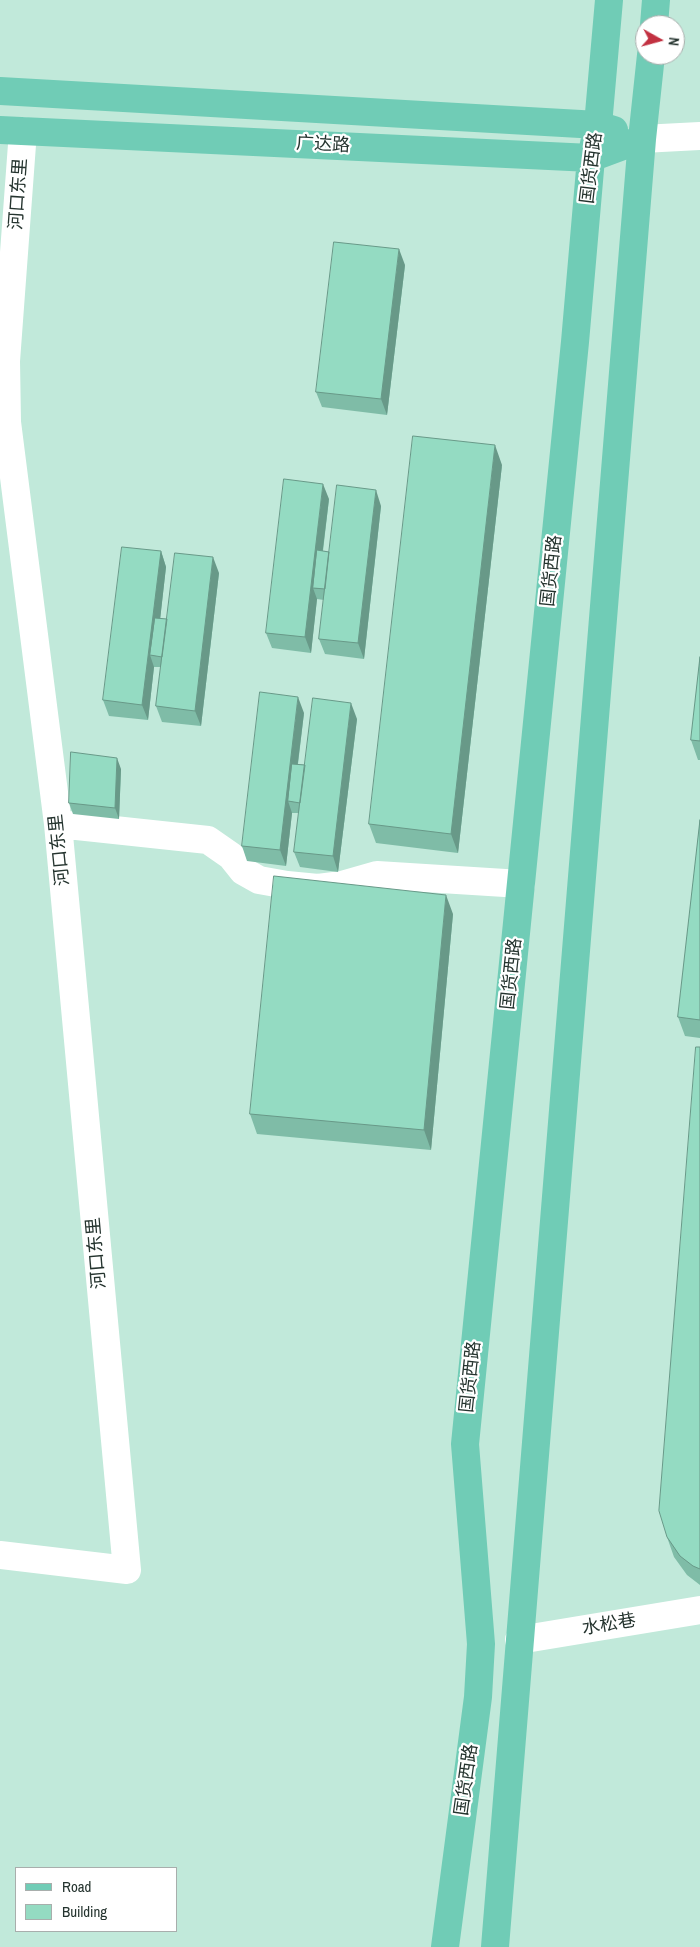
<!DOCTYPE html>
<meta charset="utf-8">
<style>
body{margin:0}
#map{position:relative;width:700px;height:1947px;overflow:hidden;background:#c1e9da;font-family:"Archivo Narrow",sans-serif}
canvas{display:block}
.legend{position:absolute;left:15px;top:1867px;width:162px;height:65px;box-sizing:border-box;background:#fff;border:1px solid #a8aeac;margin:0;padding:6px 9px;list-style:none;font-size:15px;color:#25342f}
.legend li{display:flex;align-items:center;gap:10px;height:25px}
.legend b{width:25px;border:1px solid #a8aeac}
.north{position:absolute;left:635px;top:15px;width:50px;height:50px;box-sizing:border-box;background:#fff;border:1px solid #a8aeac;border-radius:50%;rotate:97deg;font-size:14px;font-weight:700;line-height:20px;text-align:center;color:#25342f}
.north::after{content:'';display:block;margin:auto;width:18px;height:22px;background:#c23141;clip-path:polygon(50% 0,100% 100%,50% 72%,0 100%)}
</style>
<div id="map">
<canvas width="700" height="1947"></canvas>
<ul class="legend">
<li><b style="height:6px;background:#70ccb6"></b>Road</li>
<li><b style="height:14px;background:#94dbc2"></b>Building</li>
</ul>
<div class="north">N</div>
</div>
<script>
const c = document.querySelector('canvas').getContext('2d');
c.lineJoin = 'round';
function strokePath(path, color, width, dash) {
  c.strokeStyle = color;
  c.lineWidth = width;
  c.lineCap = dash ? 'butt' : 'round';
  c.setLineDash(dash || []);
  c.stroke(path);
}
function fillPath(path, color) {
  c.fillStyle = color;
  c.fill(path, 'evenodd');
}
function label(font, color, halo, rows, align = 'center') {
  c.font = font + ' "Archivo Narrow","Noto Sans SC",sans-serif';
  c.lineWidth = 4.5;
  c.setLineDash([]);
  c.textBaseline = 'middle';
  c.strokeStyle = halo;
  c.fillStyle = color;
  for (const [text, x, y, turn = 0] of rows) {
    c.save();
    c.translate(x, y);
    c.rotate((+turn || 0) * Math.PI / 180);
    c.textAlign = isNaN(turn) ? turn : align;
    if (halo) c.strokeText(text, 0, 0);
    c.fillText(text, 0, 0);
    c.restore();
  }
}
const minor = new Path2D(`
 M642 139 700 136
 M58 824 208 840 231 856 243 871 259 880 287 885 318 888 342 885 377 875 521 884
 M0 1555 127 1570 58 824 7 422 6 361 23 131
 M519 1640 700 1610`);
const major = new Path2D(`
 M654 25 656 0
 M0 91 598 125 614 130
 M0 130 591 158 642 139
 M445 1947 478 1697 481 1644 465 1444 575 342 591 158 598 125 609 0
 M495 1947 642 139 651 55`);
const wall = new Path2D(`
 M405 265 387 415 322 407 316 392Z
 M502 465 458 853 376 843 369 824Z
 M329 499 323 551 329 552 381 506 364 659 325 654 319 639 324 600 317 599 311 653 272 648 266 633Z
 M161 551 166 567 160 619H167L219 573 201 726 162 722 156 706 161 667H154L148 720 109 716 103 700Z
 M700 657V760H698L691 740Z
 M304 713 298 764 305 765 357 719 338 872 300 867 294 852 299 813H292L286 866 247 861 242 846Z
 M121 769 119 819 73 814 69 803Z
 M700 820V1038L685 1036 678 1017Z
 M453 914 431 1150 257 1134 250 1114Z
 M700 1047V1585L687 1575 674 1557 667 1537Z`);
const shadedWall = new Path2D(`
 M399 249 405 265 387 415 381 399Z
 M495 445 502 465 458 853 451 834Z
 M323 484 329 499 318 589 313 588 317 599 311 653 305 637Z
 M376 490 381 506 364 659 358 643Z
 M161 551 166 567 156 656 150 655 154 667 148 720 142 705Z
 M213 557 219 573 201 726 195 711Z
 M298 697 304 713 293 802 288 801 292 813 286 866 280 850Z
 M351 703 357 719 338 872 333 856Z
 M117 758 121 769 119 819 115 808Z
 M446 895 453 914 431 1150 424 1130Z`);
const building = new Path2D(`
 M334 242 399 249 381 399 316 392Z
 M413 436 495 445 451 834 369 824Z
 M284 479 323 484 305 637 266 633Z
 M337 485 376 490 358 643 319 639Z
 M122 547 161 551 142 705 103 700Z
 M317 550 329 552 325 589 313 588Z
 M175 553 213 557 195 711 156 706Z
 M155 618 167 619 162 657 150 655Z
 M700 657V741L691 740Z
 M260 692 298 697 280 850 242 846Z
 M313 698 351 703 333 856 294 852Z
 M71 752 117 758 115 808 69 803Z
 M292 764 305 765 300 803 288 801Z
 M700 820V1020L678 1017Z
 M274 876 446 895 424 1130 250 1114Z
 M696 1047H700V1569L693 1566 680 1556 667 1537 659 1511Z`);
const streetNames = [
 ["广达路",323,145,3],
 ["国货西路",592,168,-83],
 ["河口东里",19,194,-86],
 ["国货西路",552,571,-84],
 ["河口东里",60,850,-96],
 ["国货西路",512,974,-84],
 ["河口东里",97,1253,-95],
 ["国货西路",471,1377,-84],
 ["水松巷",609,1625,-9],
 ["国货西路",467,1780,-82]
];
strokePath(minor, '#fff', 28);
strokePath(major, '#70ccb6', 28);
fillPath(wall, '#7fbca7');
fillPath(shadedWall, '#689988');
fillPath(building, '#94dbc2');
strokePath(building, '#689988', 1);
label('18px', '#25342f', '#fff', streetNames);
</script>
